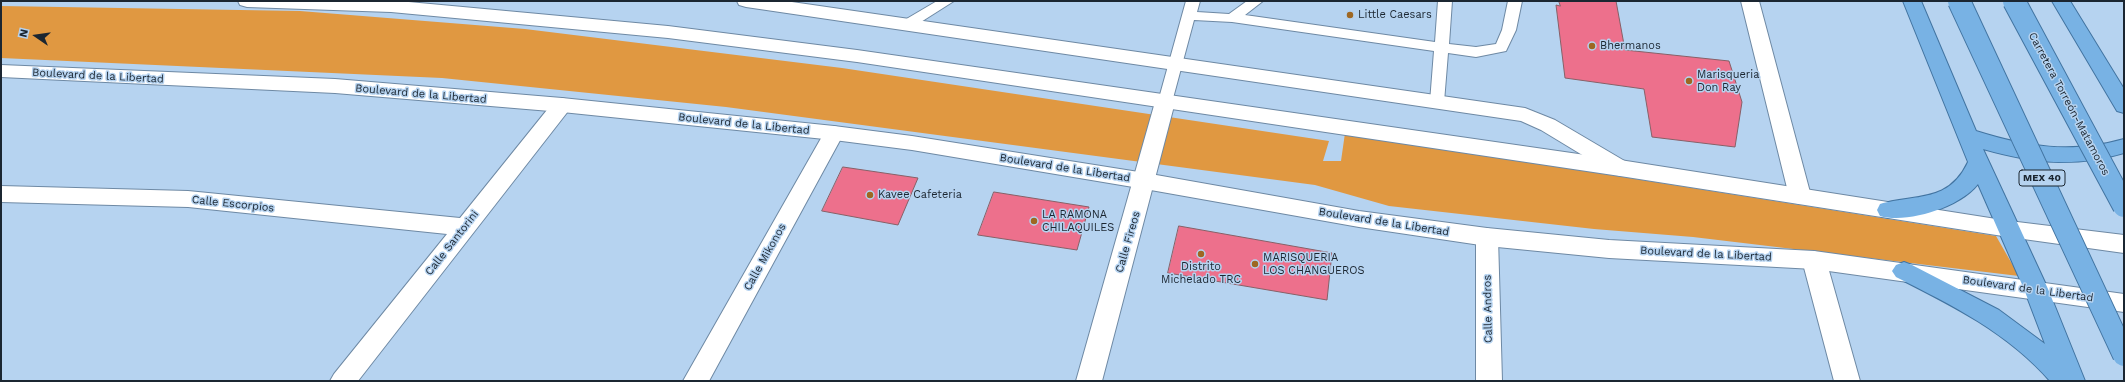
<!DOCTYPE html>
<meta charset="utf-8">
<style>
body{margin:0}
#map{position:relative;width:2125px;height:382px;overflow:hidden;background:#b6d3f0;font-family:"Work Sans",sans-serif}
canvas{display:block}
.frame{position:absolute;inset:0;border:2px solid #1b2631;pointer-events:none}
.north{position:absolute;left:16px;top:16px;width:40px;height:40px;-webkit-text-stroke:3px #b6d3f0;paint-order:stroke;rotate:283deg;font-size:11px;font-weight:700;line-height:16px;text-align:center;color:#1b2631}
.north::after{content:'';display:block;margin:auto;width:14px;height:18px;background:#1b2631;clip-path:polygon(50% 0,100% 100%,50% 72%,0 100%)}
</style>
<div id="map">
<canvas width="2125" height="382"></canvas>
<div class="frame"></div>
<div class="north">N</div>
</div>
<script>
const c = document.querySelector('canvas').getContext('2d');
c.lineJoin = 'round';
function fillPath(path, color) {
  c.fillStyle = color;
  c.fill(path, 'evenodd');
}
function strokePath(path, color, width, dash) {
  c.strokeStyle = color;
  c.lineWidth = width;
  c.lineCap = dash ? 'butt' : 'round';
  c.setLineDash(dash || []);
  c.stroke(path);
}
function label(font, color, halo, rows, align = 'center') {
  c.font = font + ' "Work Sans",sans-serif';
  c.lineWidth = 3;
  c.setLineDash([]);
  c.textBaseline = 'middle';
  c.strokeStyle = halo;
  c.fillStyle = color;
  for (const [text, x, y, turn = 0] of rows) {
    c.save();
    c.translate(x, y);
    c.rotate((+turn || 0) * Math.PI / 180);
    c.textAlign = isNaN(turn) ? turn : align;
    if (halo) c.strokeText(text, 0, 0);
    c.fillText(text, 0, 0);
    c.restore();
  }
}
const green = new Path2D(`
 M1 6 300 11 525 29 842 68 1329 141 1323 161H1341L1345 133 1996 236 2019 276 1693 237 1594 229 1389 206 1315 185 726 107 442 78 1 58Z`);
const building = new Path2D(`
 M1559 1H1616L1625 50 1729 61 1742 102 1735 147 1652 137 1644 89 1565 78 1556 5 1560 6Z
 M843 167 918 178 898 225 822 211Z
 M994 192 1089 207 1077 250 978 235Z
 M1179 226 1332 253 1327 300 1168 273Z`);
const service = new Path2D(`
 M937 1H954L913 27H903L901 24 903 21Z
 M1186 1H1200L1197 12 1229 14 1247 1H1263L1245 15 1435 42 1438 1H1452L1449 44 1476 47 1496 44 1502 30 1508 1H1522L1516 30 1506 51 1476 57 1448 53 1444 102 1442 105H1432L1430 102 1434 51 1232 22 1194 20 1172 102 1170 105H1160L1158 102Z`);
const minor = new Path2D(`
 M737 1H785L1525 108 1555 120 1628 163 1631 168 1628 173 1620 176 1612 173 1541 130 1521 121 746 7 739 5Z
 M1741 1H1759L1811 196 1808 202 1800 204 1792 202 1789 196Z
 M1165 95 1172 97 1175 102 1102 381H1076L1155 102 1158 97Z
 M562 98 569 100 572 105 569 110 358 381H330L334 374 447 234 188 207 1 202V186L188 191 460 218 555 100Z
 M834 126 841 128 844 133 709 381H683L824 133 827 128Z
 M1487 228 1495 231 1498 237 1502 381H1476V237L1479 231Z
 M1814 251 1822 254 1826 260 1860 381H1834L1802 260 1806 254Z`);
const secondary = new Path2D(`
 M238 1H398L668 26 857 50 1620 160 2009 221 2124 235V253L2009 237 1620 176 857 62 668 38 391 12 247 7 240 5Z
 M1 65 335 79 562 98 834 126 912 136 1145 173 1359 211 1487 228 1609 240 1814 251 2124 294V312L1814 269 1609 258 1487 246 1359 227 1145 189 912 150 834 140 562 112 335 93 1 77Z`);
const trunk = new Path2D(`
 M1903 1H1921L1976 131C2027 147 2071 154 2124 139V153C2074 168 2033 163 1983 149L2048 289 2085 381H2050C2008 333 1952 305 1896 277L1892 271 1896 265 1904 262 1912 265 1999 310 2045 344 2024 289 1978 184C1960 207 1908 224 1880 216L1877 210 1880 204C1916 194 1949 203 1968 162Z
 M2052 1H2070L2124 89V113L2117 111Z`);
const trunkBridge = new Path2D(`
 M1959 1 2124 355
 M2014 1 2124 206`);
const markers = [
 [1350,15,4,"#9e6722"],
 [1592,46,4,"#9e6722"],
 [1689,81,4,"#9e6722"],
 [870,195,4,"#9e6722"],
 [1034,221,4,"#9e6722"],
 [1201,254,4,"#9e6722"],
 [1255,264,4,"#9e6722"]
];
const shields = [
 [2042,178,46]
];
const shieldNames = [
 ["MEX 40",2042,178]
];
const poiNames = [
 ["Little Caesars",1358,15],
 ["Bhermanos",1600,46],
 ["Marisqueria",1697,75],
 ["Don Ray",1697,88],
 ["Kavee Cafeteria",878,195],
 ["LA RAMONA",1042,215],
 ["CHILAQUILES",1042,228],
 ["MARISQUERIA",1263,258],
 ["LOS CHANGUEROS",1263,271],
 ["Distrito",1201,267,"center"],
 ["Michelado TRC",1201,280,"center"]
];
const streetNames = [
 ["Boulevard de la Libertad",98,76,3],
 ["Boulevard de la Libertad",421,94,5],
 ["Carretera Torreón-Matamoros",2069,104,62],
 ["Boulevard de la Libertad",744,124,6],
 ["Boulevard de la Libertad",1065,168,9],
 ["Calle Escorpios",233,204,6],
 ["Boulevard de la Libertad",1384,222,9],
 ["Calle Fireos",1128,242,-74],
 ["Calle Santorini",452,243,-52],
 ["Boulevard de la Libertad",1706,254,3],
 ["Calle Mikonos",765,257,-61],
 ["Boulevard de la Libertad",2028,289,8],
 ["Calle Andros",1488,309,-91]
];
fillPath(green, '#e09841');
fillPath(building, '#ed708c');
strokePath(building, '#876067', 1);
strokePath(service, '#6e89a4', 2);
strokePath(minor, '#6e89a4', 2);
strokePath(secondary, '#6e89a4', 2);
strokePath(trunk, '#4274a1', 2);
fillPath(service, '#fff');
fillPath(minor, '#fff');
fillPath(secondary, '#fff');
fillPath(trunk, '#78b2e4');
strokePath(trunkBridge, '#4274a1', 24, []);
strokePath(trunkBridge, '#78b2e4', 22);
for (const [x, y, r, color] of markers) {
  const dot = new Path2D();
  dot.arc(x, y, r, 0, 2 * Math.PI);
  c.fillStyle = color;
  c.fill(dot);
  strokePath(dot, '#b6d3f0', 1.5);
}
for (const [x, y, w] of shields) {
  const box = new Path2D();
  box.roundRect(x - w / 2, y - 8, w, 16, 3);
  c.fillStyle = '#b6d3f0';
  c.fill(box);
  strokePath(box, '#1b2631', 1);
}
label('bold 10px', '#1b2631', null, shieldNames);
label('11px', '#1b2631', '#b6d3f0', poiNames, 'left');
label('11px', '#1b2631', '#b6d3f0', streetNames);
</script>
